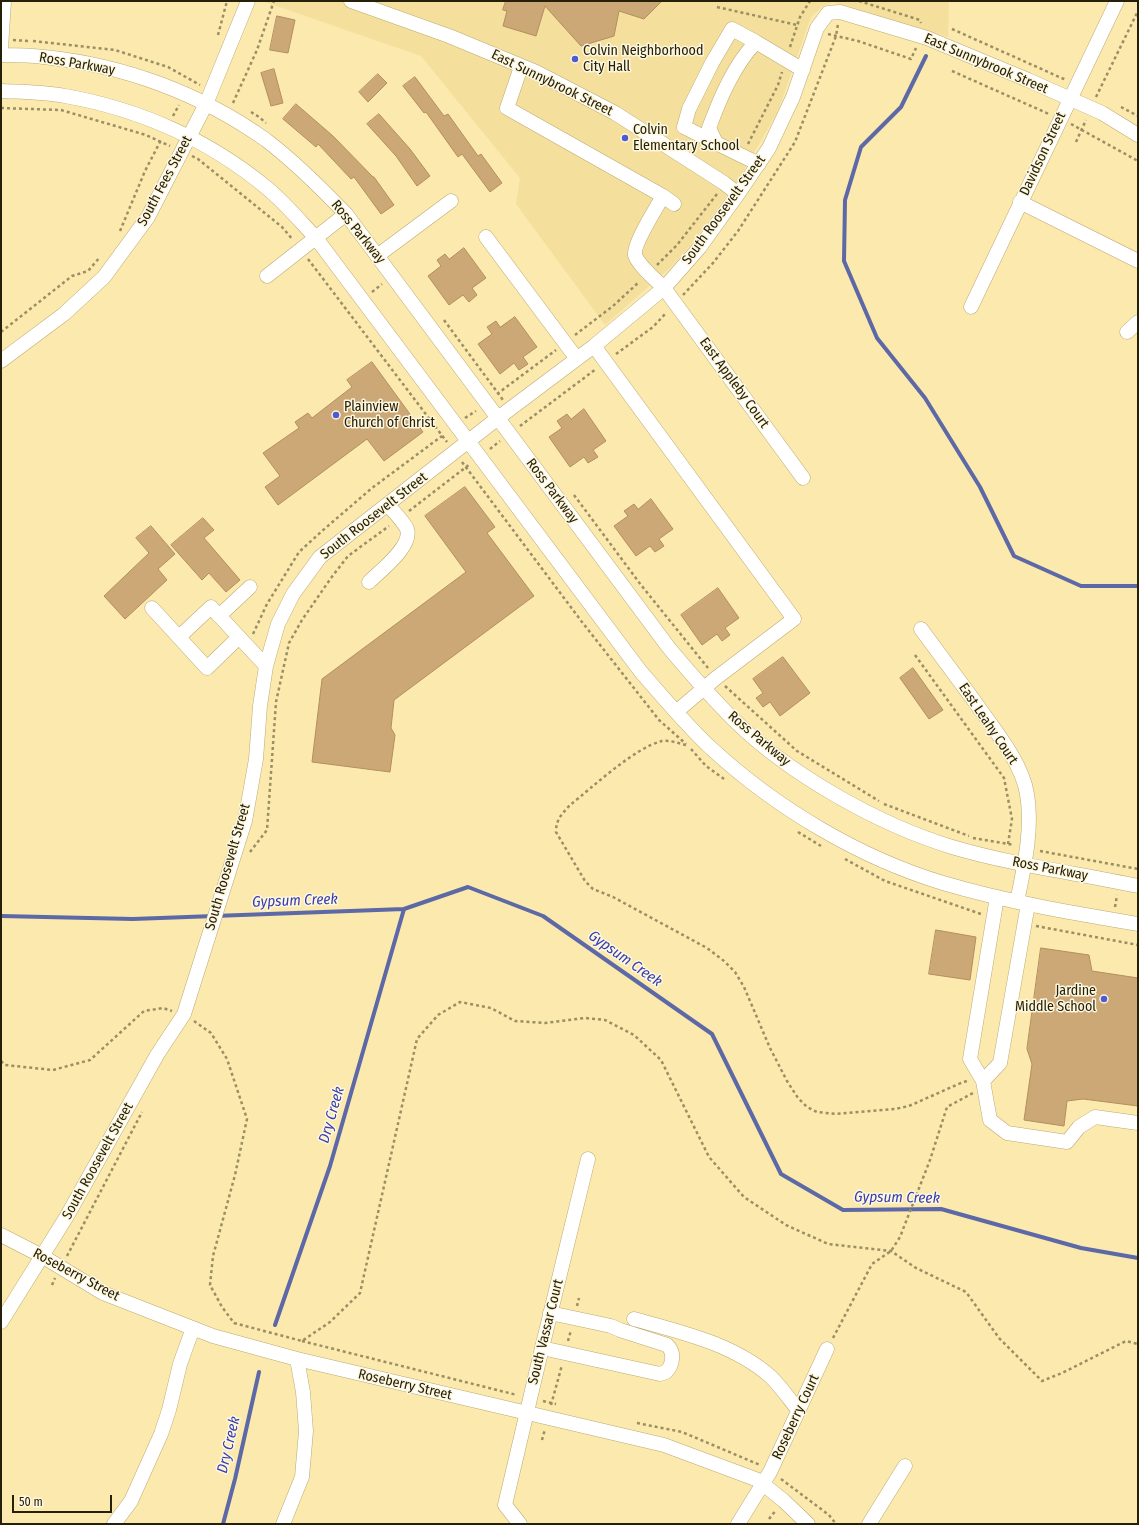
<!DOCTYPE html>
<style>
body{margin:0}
#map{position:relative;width:1139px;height:1525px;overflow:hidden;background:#fbe9ae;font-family:"Fira Sans Condensed",sans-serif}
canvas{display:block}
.frame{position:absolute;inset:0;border:2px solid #262008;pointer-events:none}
.scale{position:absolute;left:12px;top:1495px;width:100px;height:18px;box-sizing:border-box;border:2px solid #262008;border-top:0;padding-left:5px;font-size:12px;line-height:14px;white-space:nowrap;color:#262008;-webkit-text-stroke:3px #fef7e0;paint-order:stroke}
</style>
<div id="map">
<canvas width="1139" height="1525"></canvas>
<div class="frame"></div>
<div class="scale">50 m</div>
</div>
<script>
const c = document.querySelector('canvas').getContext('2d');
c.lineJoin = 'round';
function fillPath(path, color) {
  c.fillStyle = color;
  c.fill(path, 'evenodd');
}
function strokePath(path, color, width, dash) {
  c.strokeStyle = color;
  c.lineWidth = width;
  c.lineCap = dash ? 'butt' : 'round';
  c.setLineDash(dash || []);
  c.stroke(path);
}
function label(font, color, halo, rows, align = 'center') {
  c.font = font + ' "Fira Sans Condensed",sans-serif';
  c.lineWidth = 3;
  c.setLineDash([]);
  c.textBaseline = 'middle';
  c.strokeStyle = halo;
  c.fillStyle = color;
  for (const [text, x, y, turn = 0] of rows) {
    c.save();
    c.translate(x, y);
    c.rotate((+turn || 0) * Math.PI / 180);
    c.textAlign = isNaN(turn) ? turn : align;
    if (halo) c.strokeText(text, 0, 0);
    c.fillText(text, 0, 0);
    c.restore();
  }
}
const built = new Path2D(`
 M262 1H949L948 37 833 2 822 7 811 17 778 111 740 177 694 241 672 266 605 325 516 204 520 178 421 56Z`);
const stream = new Path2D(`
 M926 56 901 107 861 147 845 200 844 261 877 338 925 398 980 487 1014 556 1081 586H1138
 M1 916 133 919 404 909 468 887 543 916 712 1034 781 1174 843 1210 941 1209 1081 1248 1138 1258
 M275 1325 330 1166 404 909
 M223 1524 235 1479 259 1372`);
const building = new Path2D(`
 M506 1H662L644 19 619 11 614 36 581 46 545 6 536 36 503 26 507 11 503 10Z
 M277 16 295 20 288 53 270 50Z
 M274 69 283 103 271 106 261 73Z
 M378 74 387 83 368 102 359 92Z
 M415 77 444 116 448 114 478 156 481 154 502 183 490 192 462 154 458 157 426 112 424 113 403 86Z
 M296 104 333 136 373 177H374L394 205 381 214 354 177 351 179 318 144 316 147 283 119Z
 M379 114 410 149 430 176 417 186 396 156 367 124Z
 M464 248 486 278 472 288 477 295 469 302 463 295 449 305 428 276 441 266 437 260 445 254 449 259Z
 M515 317 537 347 523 357 528 364 519 370 514 363 500 374 478 344 492 334 487 327 496 321 500 327Z
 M372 362 423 432 384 461 367 439 278 505 265 487 280 476 263 453 299 428 295 422 308 413 312 418 352 387 347 380Z
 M584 409 606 441 593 450 598 457 588 463 584 457 570 467 549 437 562 428 557 421 567 414 571 419Z
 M465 487 495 527 487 533 534 596 394 700 391 728 395 735 390 772 312 762 322 679 466 572 425 516Z
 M651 499 673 529 659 539 664 546 655 552 650 546 636 556 614 526 628 516 624 511 634 504 638 509Z
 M203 518 214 530 204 538 240 580 226 592 209 573 202 580 171 545Z
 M151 526 175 554 158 569 167 580 125 619 104 596 149 553 136 538Z
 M718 588 739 618 725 628 730 635 722 641 717 634 702 645 681 615Z
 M783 657 810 693 780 716 770 702 763 707 756 698 763 693 753 679Z
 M913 668 943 710 929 719 900 678Z
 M936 930 976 937 970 980 929 974Z
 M1041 948 1089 955 1092 971 1138 978V1106L1083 1099 1067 1101 1064 1126 1024 1120 1032 1064 1027 1049Z`);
const path = new Path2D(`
 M859 1 920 20 921 23
 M717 7 797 25
 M952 29 1066 80
 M828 34 858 41 911 59 916 48
 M218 35 227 1
 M13 40 28 41
 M33 41 115 50 168 67 200 85
 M790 47 800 17 810 1
 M952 71 1049 114
 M1096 97 1138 11
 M233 103 257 50 274 1
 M1121 107 1138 116
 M1 108 61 110 146 135 170 146
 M251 112 259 117 266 123
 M173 116 179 105
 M1071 124 1138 161
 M1076 142 1086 120
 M748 144 778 85 782 72
 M192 156 198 159 282 227 293 240
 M120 231 145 171 161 140
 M308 259 447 442
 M657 265 677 245 717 194
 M372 292 382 284
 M683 295 713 263 738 231 795 142 836 36 838 24
 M444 320 503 400
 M1 332 72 276 88 271 100 257
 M575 335 613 306 639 282
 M616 354 653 327 666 313
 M497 394 556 350
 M465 418 476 411
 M520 426 596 369
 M490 449 500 441
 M462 462 582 622 659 720 686 744
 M574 495 641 585 708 668
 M409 511 470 464
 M253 634 267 604 299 552 322 531 372 488 442 436
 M915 655 1004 778 1012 819 1008 844
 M725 686 797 751 879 801
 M686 745C678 743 670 740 662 741 634 748 593 787 570 805 562 814 556 819 556 832L585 881 593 889 613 897 707 948 724 961 735 972 744 987 770 1048 787 1081 798 1098 807 1107 817 1112 836 1114 895 1109 909 1106 963 1082 969 1081
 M691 749 706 766 724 779
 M884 804 969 836
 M798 832 821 846
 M973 838 1014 845
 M1040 851 1138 869
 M250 852 267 830 276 702 289 643 302 620 331 578 348 556 389 526
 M845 859 885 881 981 914
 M1115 907 1117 895
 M1036 926 1138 945
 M194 1021 211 1033 227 1059 247 1119 235 1175 213 1256 210 1285 222 1307 234 1323 302 1341 330 1322 360 1293 417 1039 438 1015 460 1002 491 1008 515 1021 545 1023 585 1018 605 1020 634 1035 661 1060 709 1157 744 1197 786 1225 828 1244 891 1251 916 1268 966 1292 999 1338 1042 1381 1062 1373 1126 1341 1138 1344
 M1 1061 5 1065 53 1070 90 1060 144 1011 163 1008 172 1011
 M67 1256 142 1112
 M52 1285 55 1278
 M577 1306 579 1298
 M833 1338 872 1264 891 1251 900 1237 930 1160 947 1107 973 1093
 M302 1341 517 1395
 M568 1341 571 1330
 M543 1401 556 1404
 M551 1405 562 1365
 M637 1423 682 1432 760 1465
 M542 1440 545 1429
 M781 1479 829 1515 836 1524
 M769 1519 776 1510`);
const minor = new Path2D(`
 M351 1 449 36 536 72 615 113 724 183 738 194
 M1 48 4 1
 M1 55C15 55 29 55 44 57 123 65 200 93 266 140 295 162 321 188 346 214L669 648C690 673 711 697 734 720 789 774 877 824 952 847 1013 865 1076 873 1138 886
 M521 67 507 108 663 196 674 204
 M1 91C22 92 44 92 65 96 139 109 209 140 267 188 285 203 300 221 316 238L641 672C664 698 686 725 712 749 776 808 860 858 943 883 1007 902 1073 913 1138 924
 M716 143 684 127 689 109 712 63 732 29 756 42
 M759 164 716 143 709 128C720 98 734 65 756 42L803 70
 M663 196C657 207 633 244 635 255 638 265 656 280 664 288L803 478
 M1020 202 1138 261
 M486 237 577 359
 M377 256 451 201
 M267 276 346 214
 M971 307 1117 1
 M1127 332 1138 322
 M594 346 794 619 716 678 676 712
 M1 361 64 314 104 277 148 217 206 104 248 1
 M369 582C380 571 413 546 407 529 404 522 393 511 388 505
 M152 608 207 668 239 637
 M219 616 250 587
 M921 629C939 653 957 678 975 702 993 728 1022 762 1027 794 1033 829 1024 867 1017 902
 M179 637 211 607 266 666
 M997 897 970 1059 983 1081 990 1120 1007 1133 1067 1142 1079 1127 1095 1117 1138 1123
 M983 1081 1000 1063 1028 904
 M1 1235 42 1256 103 1293 213 1336 297 1359 664 1445 758 1480 784 1501 808 1524
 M634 1319C681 1332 734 1344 771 1377 781 1387 790 1400 799 1411
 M1 1322 67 1216 157 1055 184 1014 245 821 256 759 260 706 266 666 278 624 293 594 320 557 498 418 594 346 664 288 700 247 738 194 769 148 793 97 817 28 828 13 840 12 927 38 1028 80 1102 113 1138 135
 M542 1348 660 1374 666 1372C673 1365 675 1352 667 1345L620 1330 611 1326 550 1313
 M114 1524 131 1501 161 1434 169 1410 180 1364 193 1328
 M283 1524 302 1477 306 1431 303 1392 297 1359
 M520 1524 505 1505 542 1348 588 1159
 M738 1524 770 1472 827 1349
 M869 1524 905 1466`);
const markers = [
 [575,59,4,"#4c5bd0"],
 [625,138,4,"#4c5bd0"],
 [336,415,4,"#4c5bd0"],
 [1104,999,4,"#4c5bd0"]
];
const poiNames = [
 ["Colvin Neighborhood",583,51],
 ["City Hall",583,67],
 ["Colvin",633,130],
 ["Elementary School",633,146],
 ["Plainview",344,407],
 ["Church of Christ",344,423],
 ["Jardine",1096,991,"right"],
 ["Middle School",1096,1007,"right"]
];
const streetNames = [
 ["Ross Parkway",77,64,10],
 ["East Sunnybrook Street",986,64,23],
 ["East Sunnybrook Street",552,83,26],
 ["Davidson Street",1043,154,-65],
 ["South Fees Street",165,181,-62],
 ["South Roosevelt Street",724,210,-54],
 ["Ross Parkway",358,232,51],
 ["East Appleby Court",734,383,54],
 ["Ross Parkway",552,491,53],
 ["South Roosevelt Street",374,516,-38],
 ["East Leahy Court",988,724,56],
 ["Ross Parkway",759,739,40],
 ["South Roosevelt Street",228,867,-74],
 ["Ross Parkway",1050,869,11],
 ["South Roosevelt Street",98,1161,-61],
 ["Roseberry Street",76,1275,28],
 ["South Vassar Court",546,1332,-76],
 ["Roseberry Street",405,1385,13],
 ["Roseberry Court",796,1417,-65]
];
const waterNames = [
 ["Gypsum Creek",295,901,-2],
 ["Gypsum Creek",625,959,35],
 ["Dry Creek",332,1115,-74],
 ["Gypsum Creek",897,1198,1],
 ["Dry Creek",229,1445,-77]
];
fillPath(built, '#f4e09c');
strokePath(stream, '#5d68a6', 4);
fillPath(building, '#cda877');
strokePath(building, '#b38e5e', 1);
strokePath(minor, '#bcaa71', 15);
strokePath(path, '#9b8e63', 2.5, [3, 3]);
strokePath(minor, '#fff', 14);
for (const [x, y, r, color] of markers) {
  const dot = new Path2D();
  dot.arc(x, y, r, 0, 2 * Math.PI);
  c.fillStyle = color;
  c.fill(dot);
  strokePath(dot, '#fef7e0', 1.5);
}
label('14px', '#262008', '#fef7e0', poiNames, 'left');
label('14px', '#262008', '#fef7e0', streetNames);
label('italic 15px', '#353daf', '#fef7e0', waterNames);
</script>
